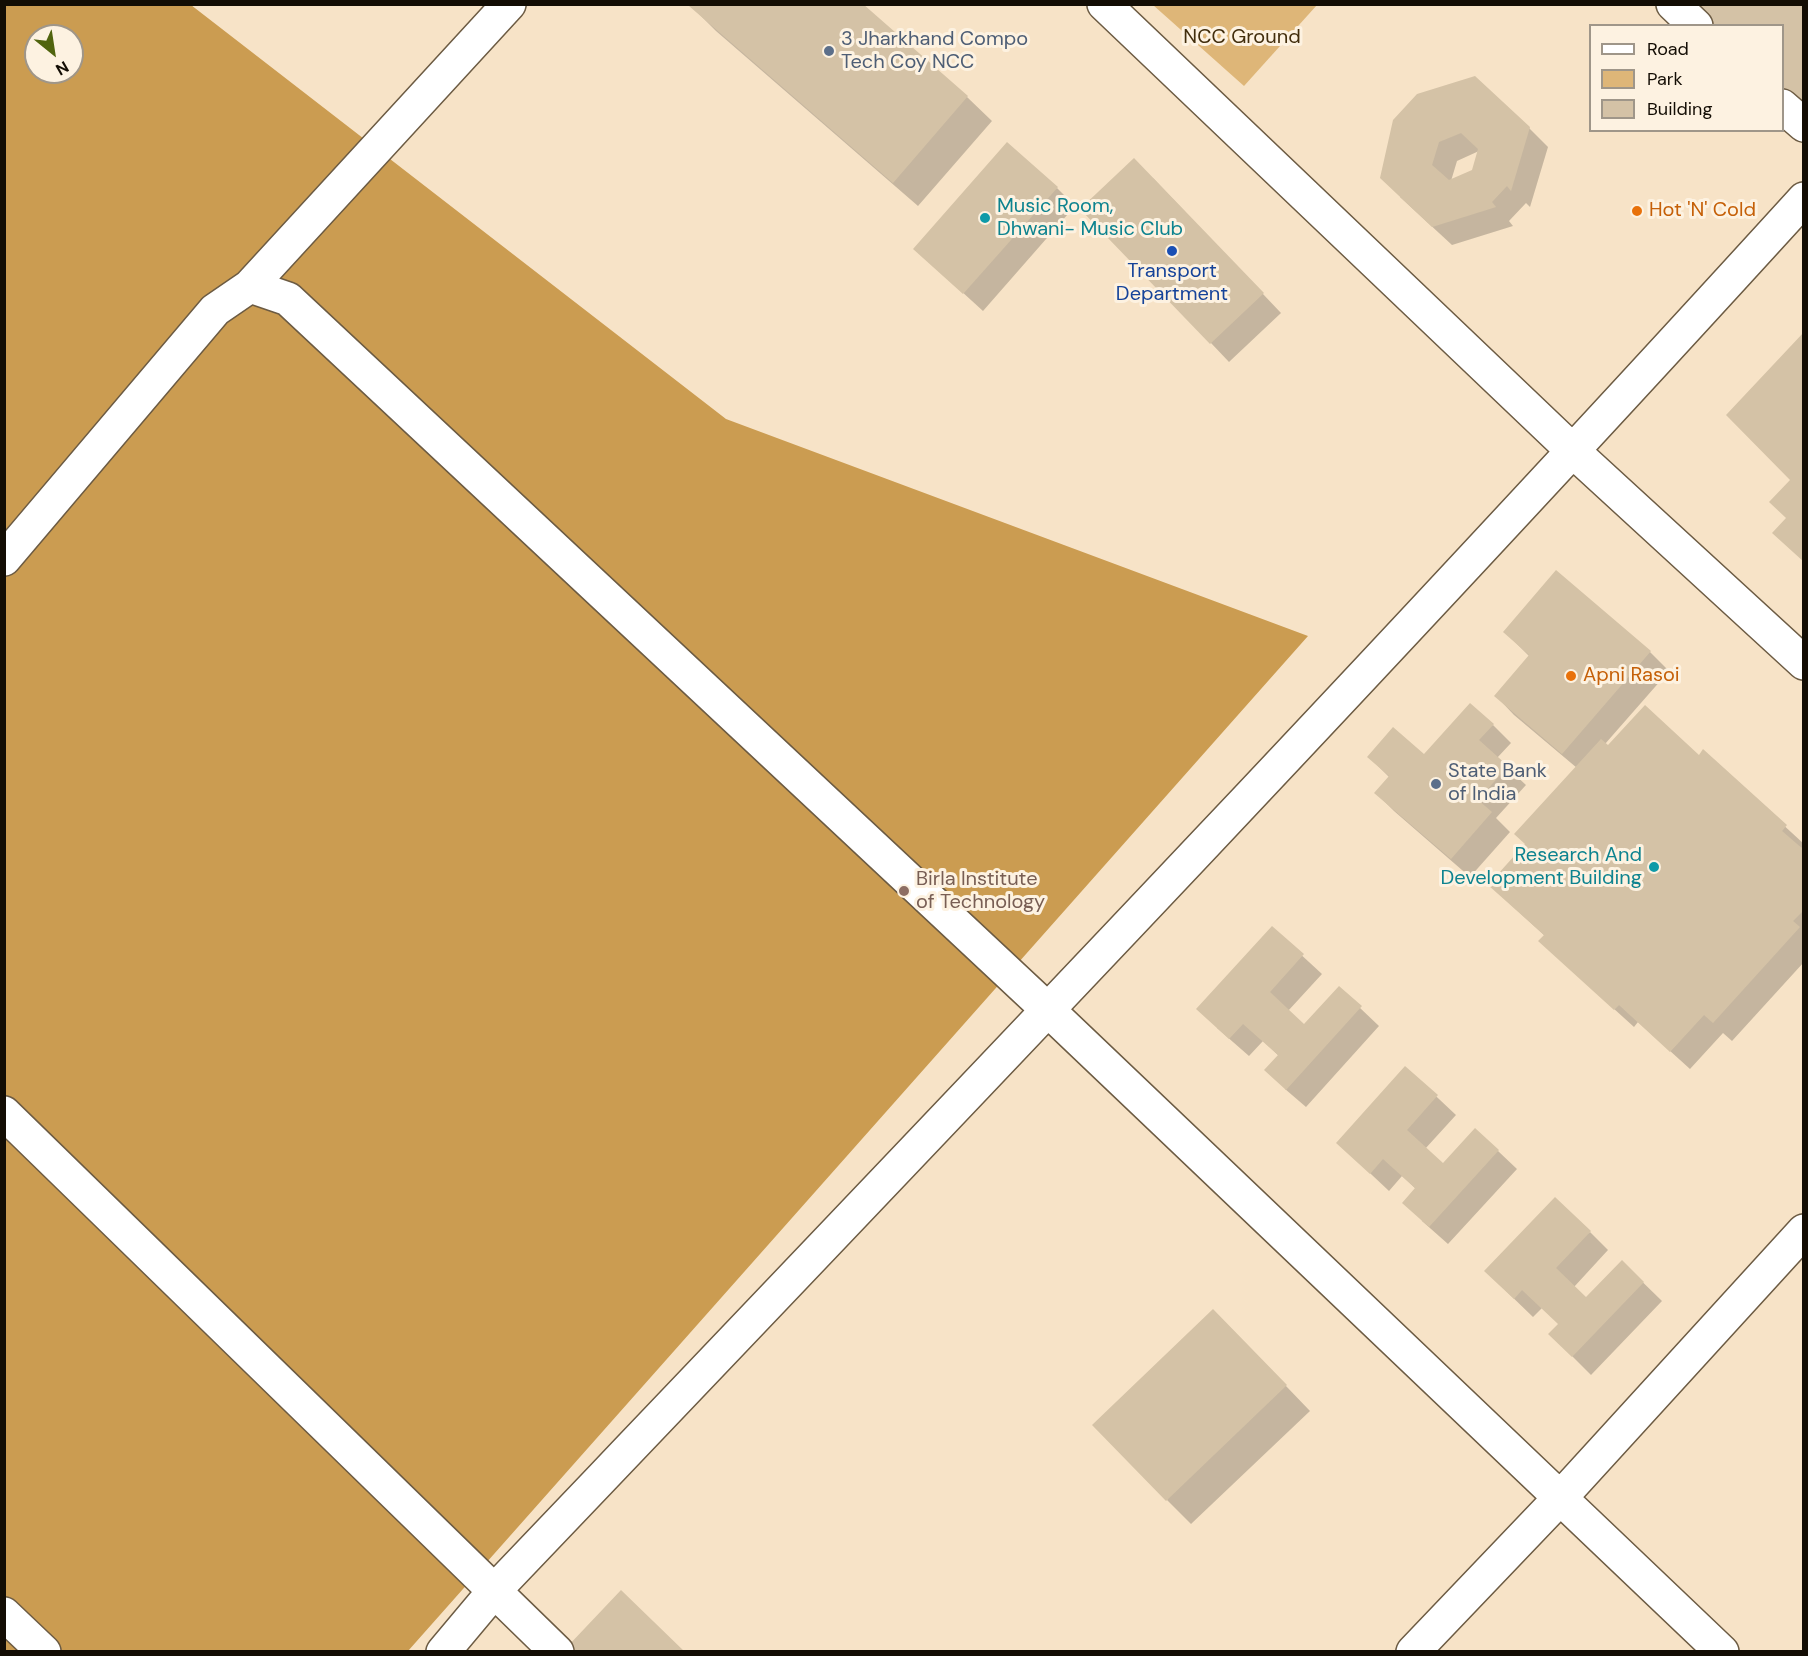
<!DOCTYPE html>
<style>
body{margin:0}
#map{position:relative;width:1808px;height:1656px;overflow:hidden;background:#f7e3c7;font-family:"DM Sans",sans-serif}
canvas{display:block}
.frame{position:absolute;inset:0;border:6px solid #130d04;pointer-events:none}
.legend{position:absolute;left:1589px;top:24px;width:195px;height:108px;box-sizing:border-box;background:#fdf2e1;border:2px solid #9f9689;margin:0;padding:8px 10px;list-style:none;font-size:18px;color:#130d04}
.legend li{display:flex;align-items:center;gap:12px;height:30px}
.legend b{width:30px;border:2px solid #9f9689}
.north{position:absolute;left:24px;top:24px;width:60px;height:60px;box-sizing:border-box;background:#fdf2e1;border:2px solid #9f9689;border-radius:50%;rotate:150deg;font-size:16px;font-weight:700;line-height:24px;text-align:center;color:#130d04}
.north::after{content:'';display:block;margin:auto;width:21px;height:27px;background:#51640e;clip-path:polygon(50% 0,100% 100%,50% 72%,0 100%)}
</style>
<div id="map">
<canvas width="1808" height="1656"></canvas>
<div class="frame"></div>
<ul class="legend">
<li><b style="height:8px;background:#fff"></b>Road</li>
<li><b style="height:16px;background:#deb678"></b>Park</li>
<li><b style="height:16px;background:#d4c2a6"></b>Building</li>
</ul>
<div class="north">N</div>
</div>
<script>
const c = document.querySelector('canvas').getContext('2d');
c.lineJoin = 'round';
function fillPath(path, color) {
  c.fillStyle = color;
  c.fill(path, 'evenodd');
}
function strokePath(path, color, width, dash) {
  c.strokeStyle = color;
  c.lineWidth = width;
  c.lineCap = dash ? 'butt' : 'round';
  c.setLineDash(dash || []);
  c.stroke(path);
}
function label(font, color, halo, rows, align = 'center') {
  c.font = font + ' "DM Sans",sans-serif';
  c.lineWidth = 6;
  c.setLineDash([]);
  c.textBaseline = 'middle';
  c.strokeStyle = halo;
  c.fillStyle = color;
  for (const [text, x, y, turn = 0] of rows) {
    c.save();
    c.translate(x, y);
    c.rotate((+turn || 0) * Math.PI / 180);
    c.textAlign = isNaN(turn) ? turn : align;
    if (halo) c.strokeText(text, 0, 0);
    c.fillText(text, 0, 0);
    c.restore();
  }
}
const green = new Path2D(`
 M1153 5H1317L1244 86Z`);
const forest = new Path2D(`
 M5 5H191L726 419 1308 636 408 1651 5 1652ZM36 36H72V72H36Z`);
const shadow = new Path2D(`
 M691 6 967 97 992 121 918 206 716 31Z
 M1418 96 1529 128 1548 147 1530 207 1526 203 1509 221 1513 226 1452 245 1400 197ZM1479 151 1473 172 1451 181 1457 161Z
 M1153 178 1281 313 1229 362 1211 343Z
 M1057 188 1075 206 983 311 915 249Z
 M1556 572 1650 652 1669 671 1605 744 1608 747 1699 757 1704 752 1804 844 1801 849 1804 852V962L1732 1041 1723 1033 1690 1069 1638 1022 1634 1027 1559 959 1545 936 1509 903 1527 844 1577 768 1514 715 1496 696 1530 657 1505 632Z
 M1493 725 1511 743 1497 758 1526 785 1496 818 1510 832 1470 877 1394 811 1376 793 1389 777 1369 757 1424 756Z
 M1272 928 1322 974 1288 1011 1305 1026 1339 988 1379 1026 1306 1107 1285 1089 1279 1056 1263 1041 1249 1056 1217 1028Z
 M1406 1068 1456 1115 1425 1149 1443 1165 1498 1151 1517 1169 1448 1244 1422 1221 1416 1189 1402 1176 1389 1191 1338 1143Z
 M1590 1232 1608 1250 1574 1287 1586 1299 1622 1262 1662 1301 1591 1375 1550 1334 1560 1325 1542 1308 1533 1317 1505 1290Z
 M1238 1336 1310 1411 1191 1524 1167 1500Z`);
const building = new Path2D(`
 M691 4H863L968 96 893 183 689 6Z
 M1697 4H1804V108L1782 88V26H1716L1695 6Z
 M1475 76 1530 127 1511 191 1507 186 1492 202 1496 207 1432 227 1380 178 1393 120 1417 94ZM1461 133 1478 149 1472 170 1449 180 1432 165 1439 142Z
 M1007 142 1058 187 963 294 913 249Z
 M1134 158 1264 293 1210 344 1080 209Z
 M1804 332V562L1772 533 1786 518 1769 502 1790 480 1726 415Z
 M1556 570 1651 651 1562 754 1494 696 1529 655 1503 632Z
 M1470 703 1494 724 1479 740 1508 766 1478 800 1492 812 1451 859 1374 793 1389 776 1367 757 1393 727 1424 754Z
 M1645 705 1699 755 1703 749 1787 825 1782 831 1804 850V910L1793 921 1800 927 1713 1023 1704 1015 1670 1052 1619 1005 1614 1010 1538 941 1544 935 1488 885 1525 844 1514 834 1601 739 1608 745Z
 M1272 926 1304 954 1270 992 1304 1024 1339 986 1362 1006 1286 1090 1264 1070 1278 1055 1243 1024 1229 1039 1196 1009Z
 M1405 1066 1438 1095 1407 1130 1443 1163 1475 1128 1499 1150 1429 1227 1402 1203 1415 1188 1383 1159 1370 1174 1336 1143Z
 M1555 1197 1591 1231 1556 1268 1586 1297 1622 1260 1644 1282 1572 1357 1548 1334 1558 1324 1522 1290 1514 1299 1484 1271Z
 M1213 1309 1287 1385 1166 1501 1092 1425Z
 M621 1590 685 1652H572L567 1647Z`);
const minor = new Path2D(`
 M1104 4 1574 452 1804 663
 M1673 4 1696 26
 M1782 106 1804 125
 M250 286 509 4
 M4 559 215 310 250 286 288 299 1048 1010 1722 1652
 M4 1113 557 1652
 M4 1614 44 1652
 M443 1652 495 1590C934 1130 1375 670 1804 199
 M1413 1652 1561 1497 1804 1231`);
const markers = [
 [829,51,6,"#5c6f8a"],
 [1637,211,6,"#e8710a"],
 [985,218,6,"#0f9aa8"],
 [1172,251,6,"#1a4fb4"],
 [1571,676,6,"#e8710a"],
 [1436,784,6,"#5c6f8a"],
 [1654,867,6,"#0f9aa8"],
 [904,891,6,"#8d6e63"]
];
const parkNames = [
 ["NCC Ground",1242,38]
];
const serviceNames = [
 ["3 Jharkhand Compo",841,40],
 ["Tech Coy NCC",841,63],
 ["State Bank",1448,772],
 ["of India",1448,795]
];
const cultureNames = [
 ["Music Room,",997,207],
 ["Dhwani- Music Club",997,230],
 ["Research And",1642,856,"right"],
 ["Development Building",1642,879,"right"]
];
const foodNames = [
 ["Hot 'N' Cold",1649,211],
 ["Apni Rasoi",1583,676]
];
const transitNames = [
 ["Transport",1172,272],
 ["Department",1172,295]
];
const educationNames = [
 ["Birla Institute",916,880],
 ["of Technology",916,903]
];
fillPath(green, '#deb678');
fillPath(forest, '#cb9c51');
fillPath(shadow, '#0003');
fillPath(building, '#d4c2a6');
strokePath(minor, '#6c5b43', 36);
strokePath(minor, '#fff', 33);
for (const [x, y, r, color] of markers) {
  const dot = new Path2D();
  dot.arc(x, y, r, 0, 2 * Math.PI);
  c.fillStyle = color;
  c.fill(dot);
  strokePath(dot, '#fdf2e1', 2);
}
label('20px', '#422e0d', '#fdf2e1', parkNames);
label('20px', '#4e5e75', '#fdf2e1', serviceNames, 'left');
label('20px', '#0d838f', '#fdf2e1', cultureNames, 'left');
label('20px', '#c56008', '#fdf2e1', foodNames, 'left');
label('20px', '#164399', '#fdf2e1', transitNames);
label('20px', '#785e54', '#fdf2e1', educationNames, 'left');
</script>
